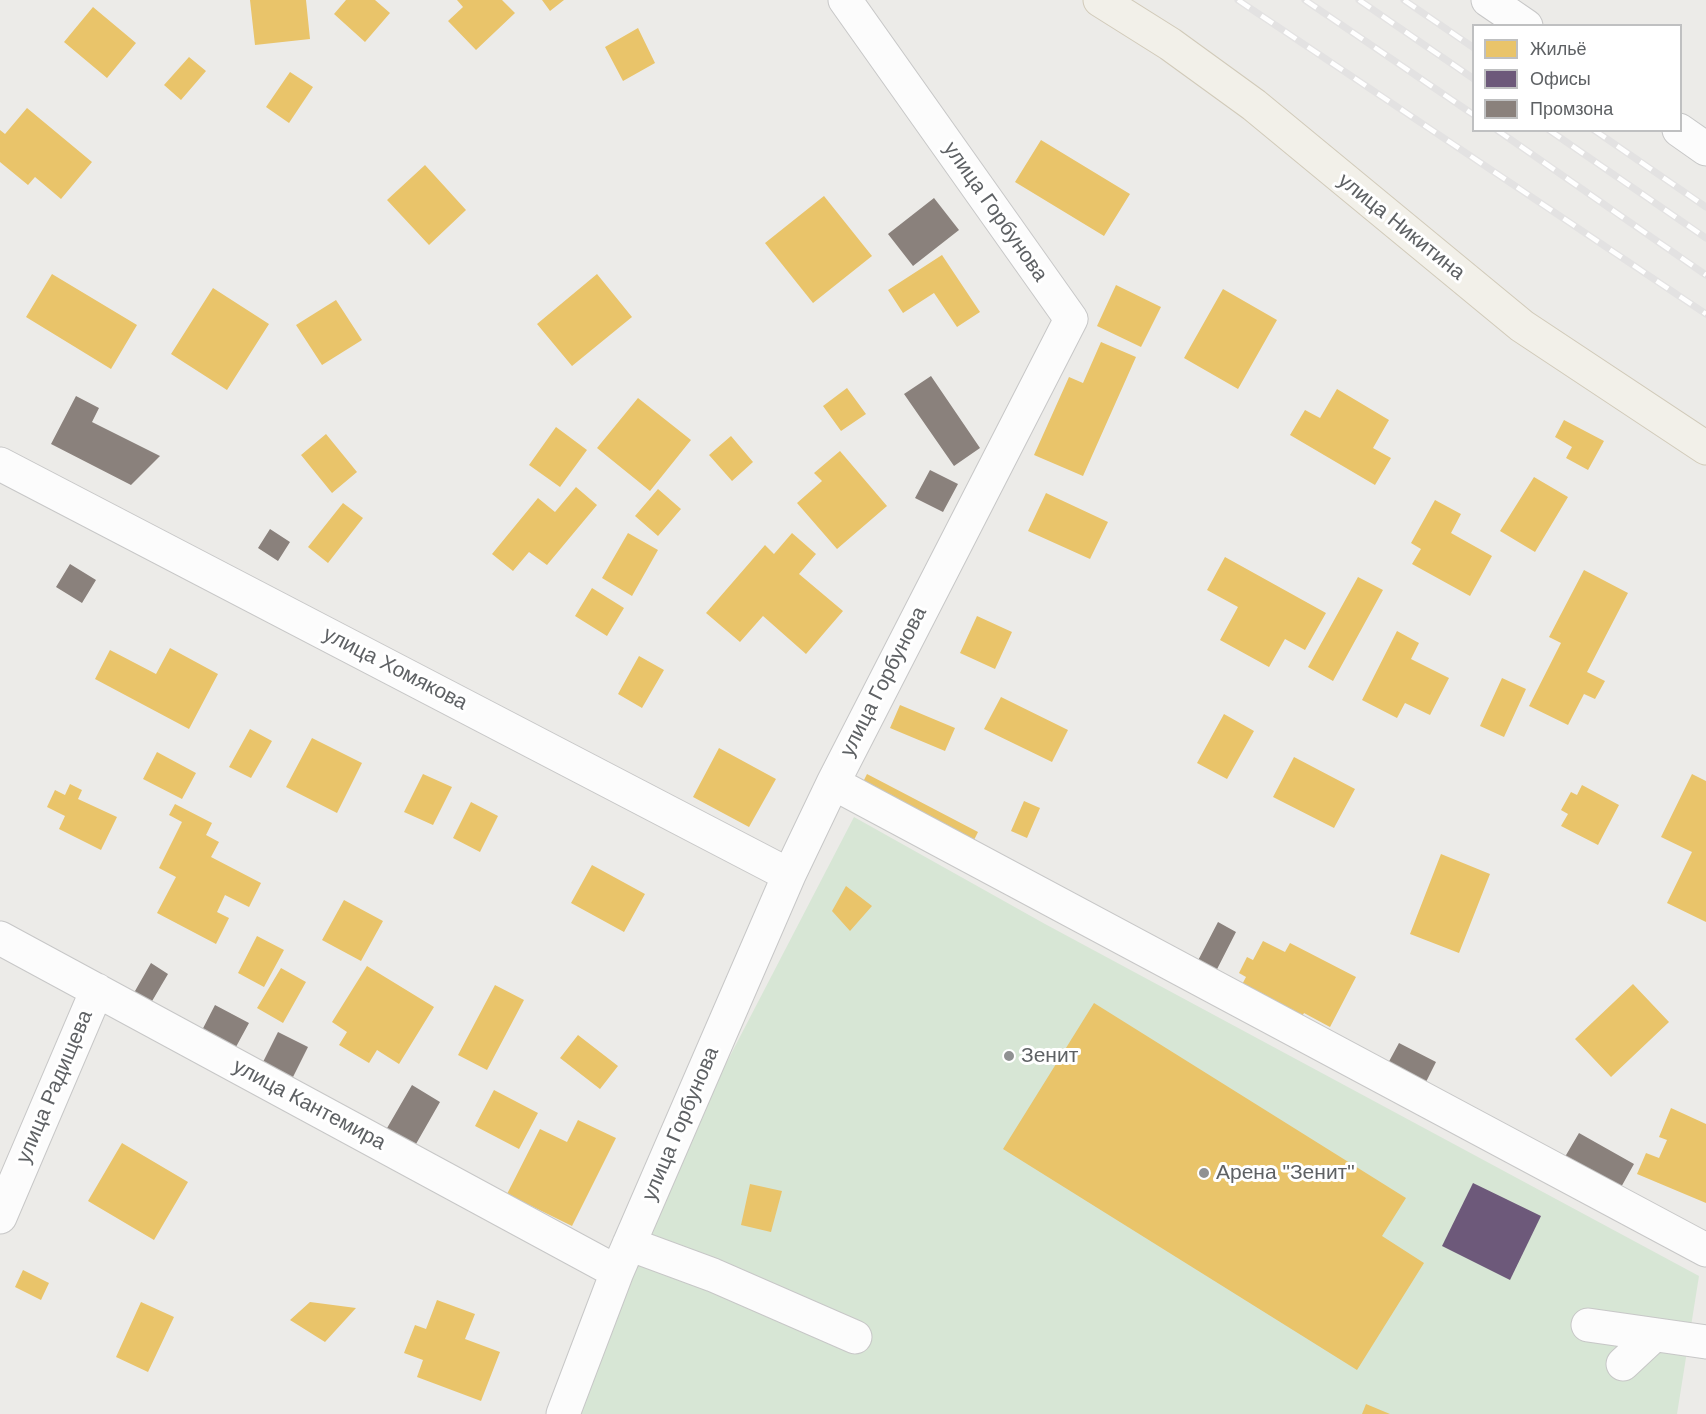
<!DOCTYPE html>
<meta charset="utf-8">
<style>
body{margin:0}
#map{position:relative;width:1706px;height:1414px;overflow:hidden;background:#ecebe8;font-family:Helvetica,sans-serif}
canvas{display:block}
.legend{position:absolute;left:1472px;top:24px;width:210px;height:108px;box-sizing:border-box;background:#fff;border:2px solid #bfc0c1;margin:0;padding:8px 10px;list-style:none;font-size:18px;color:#5e6164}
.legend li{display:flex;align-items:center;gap:12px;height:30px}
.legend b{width:30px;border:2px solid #bfc0c1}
</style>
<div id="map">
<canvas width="1706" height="1414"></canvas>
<ul class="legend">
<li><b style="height:16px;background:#e9c46a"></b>Жильё</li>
<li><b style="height:16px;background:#6d597a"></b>Офисы</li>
<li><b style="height:16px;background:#8a817c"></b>Промзона</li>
</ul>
</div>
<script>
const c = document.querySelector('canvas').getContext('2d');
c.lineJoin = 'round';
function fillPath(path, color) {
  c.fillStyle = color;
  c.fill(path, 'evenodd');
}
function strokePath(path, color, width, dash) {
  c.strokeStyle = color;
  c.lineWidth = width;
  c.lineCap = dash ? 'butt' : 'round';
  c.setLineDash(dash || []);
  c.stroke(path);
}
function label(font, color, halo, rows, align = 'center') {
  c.font = font + ' Helvetica,sans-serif';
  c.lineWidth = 6;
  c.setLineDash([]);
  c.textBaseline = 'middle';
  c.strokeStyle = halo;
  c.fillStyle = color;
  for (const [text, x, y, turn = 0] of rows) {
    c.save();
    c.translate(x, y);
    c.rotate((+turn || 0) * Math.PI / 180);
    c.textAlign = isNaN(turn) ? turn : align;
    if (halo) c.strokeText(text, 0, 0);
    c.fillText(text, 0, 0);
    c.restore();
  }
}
const green = new Path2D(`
 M854 817 1045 924 1699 1276 1677 1414H580L662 1187Z`);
const homes = new Path2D(`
 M250 0H306L310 39 255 45Z
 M346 0H375L390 13 365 42 334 14Z
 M457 0H502L515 13 476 50 448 21 463 7Z
 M542 0H564L550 11Z
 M93 7 136 43 107 78 64 42Z
 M638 28 655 63 623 81 605 47Z
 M189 57 206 71 181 100 164 85Z
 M290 72 313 87 289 123 266 107Z
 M27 108 92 162 61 199 35 177 28 185 0 162V130L5 134Z
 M1041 140 1130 194 1104 236 1015 182Z
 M425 165 466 210 429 245 387 200Z
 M824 196 872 256 813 303 765 243Z
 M942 255 980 312 957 327 934 293 903 313 888 290Z
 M52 274 137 325 111 369 26 317Z
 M597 274 632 317 572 366 537 324Z
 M1116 285 1161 307 1141 347 1097 326Z
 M213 288 269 324 227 390 171 354Z
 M1223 289 1277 320 1238 389 1184 358Z
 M336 300 362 340 322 365 296 325Z
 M1101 342 1136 357 1083 476 1034 455 1069 377 1083 383Z
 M847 388 866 414 841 431 823 406Z
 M1337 389 1389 420 1373 448 1391 458 1375 485 1290 435 1305 410 1320 418Z
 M638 398 691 440 650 491 597 448Z
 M1564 420 1604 441 1588 470 1566 458 1572 447 1555 437Z
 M556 427 587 450 560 487 529 465Z
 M326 434 357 472 332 493 301 455Z
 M731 436 753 462 732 481 709 455Z
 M840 451 887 506 837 549 797 503 822 481 814 473Z
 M1534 477 1568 497 1535 552 1500 531Z
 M576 487 597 505 547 565 529 552 513 571 492 554 538 498 555 512Z
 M658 489 681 509 658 536 635 516Z
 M1046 493 1108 522 1090 559 1028 531Z
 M1435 500 1461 514 1451 533 1492 556 1470 596 1412 564 1421 549 1411 543Z
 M343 503 363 518 328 563 308 547Z
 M628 533 658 550 632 596 602 578Z
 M792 533 816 554 799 574 843 611 806 654 763 616 740 642 706 613 765 545 774 554Z
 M1225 557 1326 613 1305 650 1285 639 1269 667 1220 640 1238 607 1207 590Z
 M1584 570 1628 593 1587 672 1605 681 1595 699 1584 694 1568 725 1529 706 1561 643 1549 637Z
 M1358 577 1383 590 1333 681 1308 667Z
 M592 588 624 608 607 636 575 616Z
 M977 616 1012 632 995 669 960 653Z
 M1397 631 1419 643 1411 659 1449 678 1430 715 1405 703 1397 718 1362 700Z
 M170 648 218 674 189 729 95 679 110 650 156 674Z
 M639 656 664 670 642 708 618 694Z
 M1502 678 1526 689 1504 737 1480 726Z
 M1001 697 1068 730 1052 762 984 729Z
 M900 705 955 728 945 751 890 728Z
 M1224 714 1254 731 1227 779 1197 763Z
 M250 729 272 741 251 778 229 767Z
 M312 738 362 763 337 813 286 787Z
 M719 748 776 779 749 827 693 797Z
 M157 752 196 773 182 799 143 779Z
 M1294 757 1355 789 1334 828 1273 797Z
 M423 774 452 787 433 825 404 812Z
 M867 774 978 832 969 850 858 792Z
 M1692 774 1706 781V922L1667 903 1692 852 1661 837Z
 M70 784 82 790 78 799 117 817 101 850 59 829 65 816 47 807 55 790 65 795Z
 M1582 785 1619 805 1598 845 1561 826 1568 814 1561 810 1571 792 1577 795Z
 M1024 801 1040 808 1027 838 1011 831Z
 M471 802 498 816 480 852 453 838Z
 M175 804 212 823 206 835 219 842 211 857 261 883 249 907 225 895 217 912 229 918 216 944 157 913 176 877 159 868 182 822 169 815Z
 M1441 854 1490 874 1459 953 1410 934Z
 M592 865 645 894 624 932 571 903Z
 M846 886 872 906 850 931 832 911Z
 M344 900 383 921 361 961 322 940Z
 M257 936 284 950 264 987 238 973Z
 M1263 941 1285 952 1290 943 1356 977 1330 1027 1304 1013 1297 1025 1237 994 1246 977 1239 973 1247 957 1253 960Z
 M367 966 434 1007 399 1064 377 1050 369 1063 339 1045 347 1032 332 1022Z
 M281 968 306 982 283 1023 257 1008Z
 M1633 984 1669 1022 1611 1077 1575 1039Z
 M495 985 524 1000 487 1070 458 1055Z
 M1094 1003 1406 1198 1382 1236 1424 1263 1357 1370 1003 1149Z
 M578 1035 618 1066 600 1089 560 1058Z
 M494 1090 538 1113 519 1149 475 1126Z
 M1671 1108 1706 1124V1203L1637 1174 1646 1153 1659 1158 1667 1140 1659 1137Z
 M578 1120 616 1138 572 1226 507 1194 540 1129 567 1142Z
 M122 1143 188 1182 154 1240 88 1201Z
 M750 1184 782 1191 771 1232 741 1225Z
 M23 1270 49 1283 41 1300 15 1287Z
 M437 1300 475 1314 465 1339 500 1352 481 1401 417 1377 423 1360 404 1353 415 1325 426 1329Z
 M141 1302 174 1317 148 1372 116 1357Z
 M310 1302 356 1308 325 1342 290 1320Z
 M1366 1404 1390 1414H1362Z`);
const offices = new Path2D(`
 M1473 1183 1541 1216 1510 1280 1442 1246Z`);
const industry = new Path2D(`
 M934 198 959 230 913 266 888 234Z
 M931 376 980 448 954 466 904 394Z
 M76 396 99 408 92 422 160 456 131 485 51 444Z
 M930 470 958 484 943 512 915 498Z
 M270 529 290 542 278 561 258 548Z
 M70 564 96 580 82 603 56 587Z
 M1218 922 1236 932 1211 981 1192 972Z
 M151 963 168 974 148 1008 131 998Z
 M215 1005 249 1023 231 1056 198 1038Z
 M278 1032 308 1047 291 1081 261 1066Z
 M1399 1043 1436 1062 1423 1088 1386 1067Z
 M412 1085 440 1102 412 1151 383 1135Z
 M1579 1133 1634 1164 1615 1198 1559 1167Z`);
const minor = new Path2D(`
 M1488 0 1526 26
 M1679 130 1706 149
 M0 464 789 875
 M833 783 1706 1250
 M0 938 617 1272
 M0 1217 97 990
 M629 1244 713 1275 855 1337
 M1588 1325 1706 1342
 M1623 1364 1654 1335
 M563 1414 617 1272 789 875 833 783 1071 319 845 0`);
const major = new Path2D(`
 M1100 0 1170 44 1254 105 1522 326 1706 448`);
const rail = new Path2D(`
 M1238 0 1706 314
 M1305 0 1474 115
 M1359 0 1474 79
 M1404 0 1474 48
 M1497 130 1706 275
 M1549 130 1706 238
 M1594 130 1706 207`);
const markers = [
 [1009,1056,6,"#909192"],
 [1204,1173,6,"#909192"]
];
const streetNames = [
 ["улица Горбунова",995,212,55],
 ["улица Никитина",1401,227,39],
 ["улица Хомякова",395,669,27],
 ["улица Горбунова",884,682,-63],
 ["улица Радищева",55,1087,-67],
 ["улица Кантемира",309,1105,28],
 ["улица Горбунова",681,1124,-67]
];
const poiNames = [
 ["Зенит",1021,1056],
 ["Арена \"Зенит\"",1216,1173]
];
fillPath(green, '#d7e6d5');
fillPath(homes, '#e9c46a');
fillPath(offices, '#6d597a');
fillPath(industry, '#8a817c');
strokePath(minor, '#c7c7c7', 35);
strokePath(major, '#d1cab9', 35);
strokePath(minor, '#fcfcfc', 33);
strokePath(major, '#f2f0e9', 33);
strokePath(rail, '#e3e2e2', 7);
strokePath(rail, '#fff', 4.5, [14]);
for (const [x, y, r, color] of markers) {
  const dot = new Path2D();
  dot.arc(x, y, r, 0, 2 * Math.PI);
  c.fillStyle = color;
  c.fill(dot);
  strokePath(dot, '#fff', 2);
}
label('21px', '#5e6164', '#fff', streetNames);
label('21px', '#5e6164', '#fff', poiNames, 'left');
</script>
